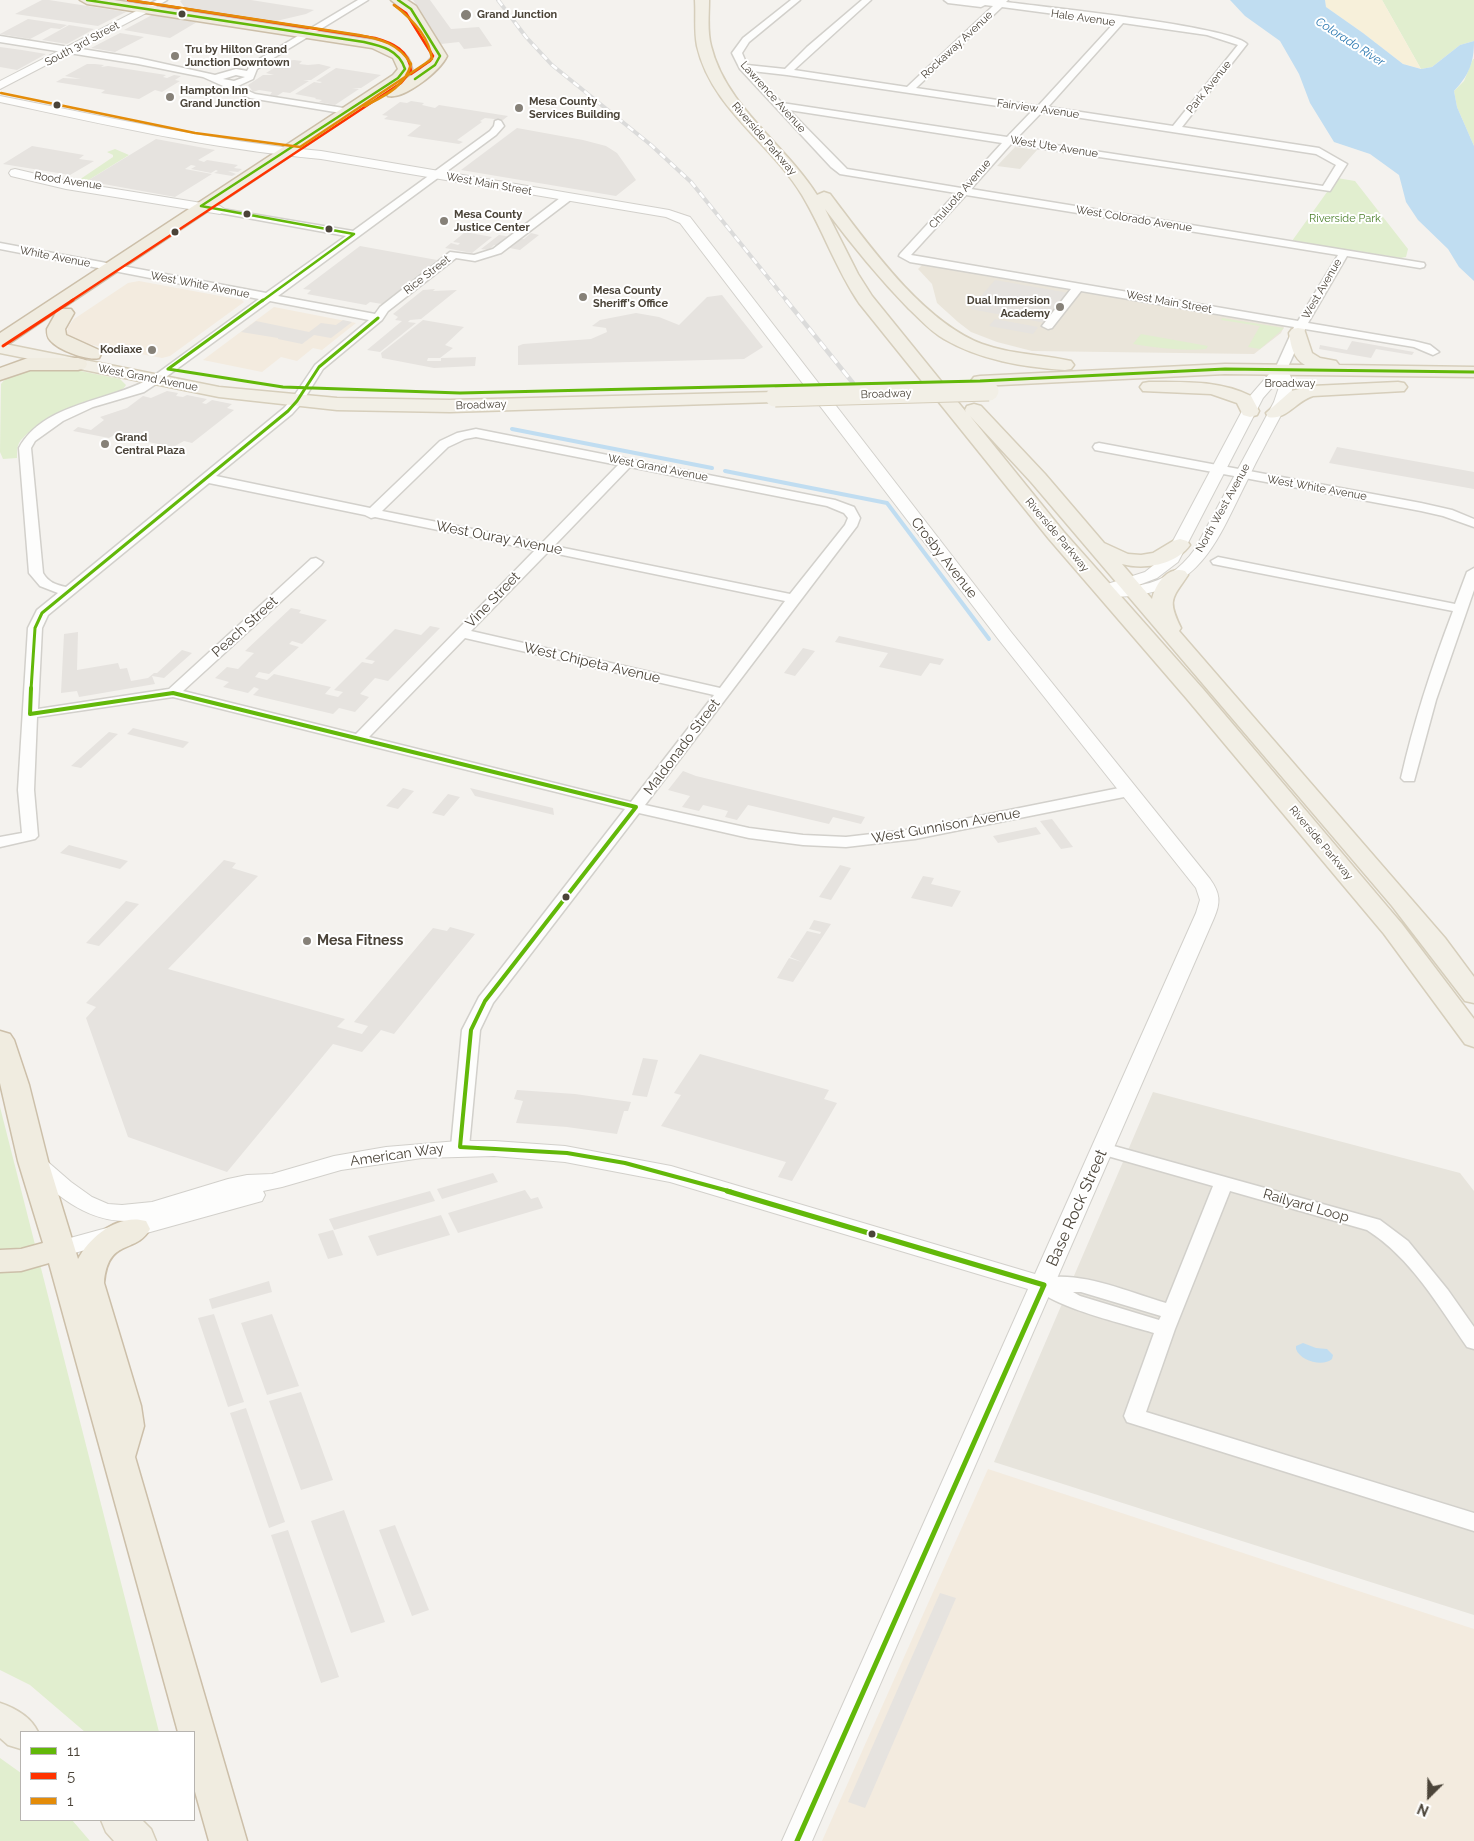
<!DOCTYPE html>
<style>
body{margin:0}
#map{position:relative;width:1474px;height:1841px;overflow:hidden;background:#f4f2ee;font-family:Raleway,sans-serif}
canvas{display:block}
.legend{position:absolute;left:20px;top:1731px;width:175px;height:90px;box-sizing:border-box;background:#fff;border:1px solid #b7b4b0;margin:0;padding:6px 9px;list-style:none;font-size:15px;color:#4b4439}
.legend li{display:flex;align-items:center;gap:10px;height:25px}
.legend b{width:25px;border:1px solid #b7b4b0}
.north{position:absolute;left:1404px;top:1771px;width:50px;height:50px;-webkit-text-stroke:4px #fff;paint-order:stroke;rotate:203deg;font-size:14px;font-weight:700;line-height:20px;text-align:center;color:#4b4439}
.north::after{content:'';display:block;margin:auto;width:18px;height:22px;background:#4b4439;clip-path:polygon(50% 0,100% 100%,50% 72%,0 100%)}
</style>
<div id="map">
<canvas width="1474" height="1841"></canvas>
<ul class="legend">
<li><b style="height:6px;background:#62b809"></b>11</li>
<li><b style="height:6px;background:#f30"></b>5</li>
<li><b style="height:6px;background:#e48c09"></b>1</li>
</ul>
<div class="north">N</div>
</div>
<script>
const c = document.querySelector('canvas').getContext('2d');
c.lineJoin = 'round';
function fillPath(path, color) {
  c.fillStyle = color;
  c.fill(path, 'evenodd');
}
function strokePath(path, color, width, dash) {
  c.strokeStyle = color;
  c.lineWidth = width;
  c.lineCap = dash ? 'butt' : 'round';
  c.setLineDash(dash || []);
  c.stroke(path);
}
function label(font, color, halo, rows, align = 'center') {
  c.font = font + ' Raleway,sans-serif';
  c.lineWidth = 4;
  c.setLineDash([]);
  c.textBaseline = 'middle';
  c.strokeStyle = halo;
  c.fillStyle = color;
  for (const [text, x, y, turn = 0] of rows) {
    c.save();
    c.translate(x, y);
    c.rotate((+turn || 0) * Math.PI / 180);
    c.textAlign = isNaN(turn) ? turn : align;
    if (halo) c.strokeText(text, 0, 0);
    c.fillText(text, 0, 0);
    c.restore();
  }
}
const residential = new Path2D(`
 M1015 147 1037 150 1020 169 997 166Z
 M1153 1092 1460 1173 1474 1191V1615L994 1462Z`);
const commercial = new Path2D(`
 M139 281 242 300 244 302 170 356 162 358 82 343 67 334 68 327 74 319 128 283Z
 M274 307 356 323 322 350 313 348 297 361 281 357 262 372 203 360Z
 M988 1469 1474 1629V1841H822Z`);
const education = new Path2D(`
 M923 264 1285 325 1281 333 1254 354 1032 351 997 342 971 332 958 322 937 303 932 284 918 269Z`);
const green = new Path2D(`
 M1382 0H1474V41L1460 45 1432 67 1421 69Z
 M1473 59H1474V146L1457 107 1454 91 1464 81Z
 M115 149 129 155 87 181 79 180 113 157V155L107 152Z
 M1337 178 1355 181 1408 249 1406 257 1401 258 1292 241Z
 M1222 318 1284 328 1260 349 1248 347 1260 326 1221 320Z
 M1141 334 1208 346 1206 349C1182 351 1157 348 1133 344Z
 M61 367 120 379 126 385C120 396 96 398 84 402 68 407 28 428 19 443 17 447 17 452 17 458L3 459 0 452 1 384C16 366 39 369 61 367Z
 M0 1107 159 1732H85L30 1685 0 1670Z
 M0 1758 21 1773V1820H72L90 1841H0Z`);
const sand = new Path2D(`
 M1325 0H1382L1421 69 1403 64 1363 33 1326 7Z`);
const parking = new Path2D(`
 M42 0H49L126 12 98 26 15 14Z
 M182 0H251L314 10 306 14 272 22 185 8 180 1Z
 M413 0H430L451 29 479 27 492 46 464 49 459 42 441 44Z
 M152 15 197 22 170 38 124 30Z
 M28 19 48 22 67 25 60 29 51 28 30 39 0 34Z
 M69 25 94 29 67 44 42 40Z
 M120 33 144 37 115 52 91 48Z
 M0 47 22 50 46 54 17 70 0 67Z
 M286 61 294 60 302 61 299 64 308 65 319 64 331 67 311 80H303L309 81 290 93 283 92 277 96 270 95 272 92 259 90 253 92 248 85 263 75H274L266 73Z
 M87 64H95L104 65 101 67 108 66 166 75 163 77 167 78 174 75 181 76 175 80 180 81 162 92 155 90 139 99 101 93 105 90 56 82 63 78 81 79 65 76Z
 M336 68 381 75 361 88H352L359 89 335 105 319 102 322 100 315 99 316 98 295 94 314 82 320 83 322 82 316 81Z
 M411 101 424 103 422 105 435 108 439 105 508 116 503 120 485 118 480 121 482 122 457 140 463 142 459 144 407 136 421 125 384 119 388 116 382 115 400 102 407 103Z
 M517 128 583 140 606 146 617 153 636 180 616 196 461 170Z
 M156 139 215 150 198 160 204 162 207 160 238 165 234 168 242 169 238 172 228 171 236 174 232 176 214 173 218 171 216 170 211 173 191 169 196 166 191 165 185 169 212 174 175 197 87 181Z
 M32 146 84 155 79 159 94 161 70 175 3 164Z
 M465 232 492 237 472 253 445 248 451 243 458 245 460 243 453 242Z
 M531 233 539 235 520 250 494 245 489 250 481 249 499 235 524 239Z
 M360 246 437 260 382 304 370 302 366 305 307 294 311 290 303 289Z
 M995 280 1069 293 1046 323 970 309Z
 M435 289 433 291 457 290 421 319 410 320 408 322 416 323 380 352 367 350 402 321 395 320 398 317 393 314 423 290Z
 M722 295 763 347 744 359 518 365V346L523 344 591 339 607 332 606 328 592 326 600 320 636 313 659 317 679 325 707 297Z
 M995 319 1038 327 1033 334 989 326Z
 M343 320 352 322 331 338 314 335 302 344 278 339V338L241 332 256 321 309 332 321 323 336 325Z
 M423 320 464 327 445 345 453 348 440 358H428L427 361H441V358L476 357 475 366 434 368 382 358 381 353Z
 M1352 341 1414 352 1412 355 1376 349 1371 358 1319 349 1320 345 1347 350Z
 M167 391 178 393 176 396 183 397 187 395 207 399 202 403 206 404 212 400 232 404 227 408 234 410 192 443 184 441 173 447 114 435 109 438 73 431 78 427 91 430 104 420 100 417 127 408 143 396 151 398Z
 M1337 447 1474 472V489L1329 463Z
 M291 608 301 610 299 613 327 620 302 644 292 641 289 644 299 647 269 674 259 672 255 677 267 680 274 674 331 687 325 694 338 697 343 692 334 690 362 662 372 664 375 661 365 659 395 629 421 635 430 626 440 628 388 681 375 678 360 694 369 697 355 712 339 708 333 714 253 695 259 689 254 687 248 693 223 687 229 682 215 678 227 667 238 669 254 653 245 651Z
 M78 632 77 670 118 663 120 669 127 668 131 681 148 678 154 673H157L182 650 192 653 164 678 152 676 155 684 79 697 77 691 61 693 64 634Z
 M839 636 944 659 940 665 930 663 921 676 879 667 888 653 835 642Z
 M803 648 815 651 795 676 784 673Z
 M133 728 189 742 183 748 127 734Z
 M109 732 118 734 81 768 71 766Z
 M683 771 696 776 865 817 861 824 833 817 829 824 748 805 737 820 725 817 728 811 703 805 699 811 682 807 690 796 668 790Z
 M403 788 414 791 398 809 386 806Z
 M470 788 553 808 554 815 475 796Z
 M448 794 460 797 444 816 432 813Z
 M1052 819 1073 847 1061 849 1040 821Z
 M1036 827 1041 834 998 843 993 836Z
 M69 845 128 861 120 869 60 853Z
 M224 860 236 863 232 868 258 876 168 969 345 1019 337 1027 362 1034 368 1026 354 1022 433 928 447 931 450 927 475 934 394 1034 381 1030 362 1052 333 1044 227 1172 128 1137 86 1018 96 1007 86 1003Z
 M840 865 851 868 831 900 819 897Z
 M923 876 934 878 931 884 961 891 952 907 911 898Z
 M126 901 139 904 99 946 86 943Z
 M814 920 831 924 793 982 777 978 789 958 802 962 790 957 807 931 820 934 821 932 809 929Z
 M700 1054 829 1090 824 1099 837 1103 792 1181 778 1177 786 1162 661 1126 681 1095 674 1093Z
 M643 1058 658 1060 647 1097 632 1095Z
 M517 1090 575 1094 631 1102 628 1111H624L617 1134 567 1127 516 1123 523 1101 514 1099Z
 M493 1173 498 1182 442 1199 437 1189Z
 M525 1190 531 1199 538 1197 543 1208 458 1233 448 1213Z
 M430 1191 435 1201 334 1230 329 1219Z
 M441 1215 450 1235 377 1256 368 1236Z
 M333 1230 343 1255 328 1259 318 1234Z
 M269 1281 272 1292 212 1309 209 1299Z
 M214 1314 244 1402 228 1407 198 1318Z
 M272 1314 299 1386 267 1395 241 1323Z
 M301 1392 333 1480 301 1490 269 1401Z
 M246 1408 285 1522 269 1528 230 1413Z
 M344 1510 385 1622 351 1633 311 1521Z
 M395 1525 429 1610 412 1616 379 1530Z
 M288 1530 339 1677 321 1683 271 1535Z
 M940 1593 956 1598 865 1808 848 1802Z`);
const water = new Path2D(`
 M1230 0H1325L1326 7 1363 33 1403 64 1421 69 1432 67 1460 45 1474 41C1474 63 1469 75 1454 91L1457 107 1474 146V281L1459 267 1448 249 1418 220 1406 202 1399 175 1370 154 1334 142 1310 103 1299 74 1280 41 1245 16Z
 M1303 1343 1316 1348 1327 1349 1333 1355 1332 1359C1323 1367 1300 1361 1296 1349V1346Z`);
const stream = new Path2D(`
 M512 429 712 468
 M725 471 887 503 989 639`);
const minor = new Path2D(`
 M157 0H167L149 11H143V7Z
 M358 0H368L267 62 257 69 253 79 238 86 255 94 350 109 352 111 347 114 250 98 203 77 138 64 0 42V36L138 58 215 75 236 69 247 71 250 66 261 58ZM236 75 245 77 234 81 223 79Z
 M791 0H800L749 42 742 53 747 65 785 69 807 47 862 0H871L794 70 907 87 993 6 985 5 981 7 948 3 944 0H1008L1006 2C1043 7 1230 26 1247 44L1182 127 1319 148 1347 164 1330 191 1011 144 971 189 1424 263 1425 265 1424 267 1420 268 1347 256 1308 323 1414 341 1430 345 1439 352 1433 355 1414 347 1305 329 1287 369 1281 372 1275 369 1294 327 1081 291 1052 328 1048 329 1042 326 1071 289 910 262 899 256 900 254 956 193 840 174 831 167 740 69 732 53 743 38ZM1002 7 1115 22 1038 106 916 88ZM1123 23 1207 35 1238 45 1173 126 1048 107ZM752 71 787 75 1032 111 1007 137 782 103ZM789 110 1002 143 961 188 847 169ZM1042 112 1316 154 1336 165 1323 186 1016 139ZM966 195 1338 255 1298 321 911 255Z
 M498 120 501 121 504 126 496 135 278 296 375 314 380 307 450 252 474 255 493 249 564 195H572V199L501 253 475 261 456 258 388 311 382 320 323 369 301 404 292 414 216 476 370 508 440 441 457 433 476 429 835 500 854 507 860 518 857 526 645 805 749 828 803 835 846 837 915 829 1129 786 1134 788 1137 791 1134 794 1129 796 915 839 846 847 803 845 749 838 639 813 493 1003 480 1030 469 1147 466 1151 460 1153 454 1151 451 1147 462 1030 479 997 625 809 173 697 37 717 34 790 38 836 35 839 0 847V837L22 833 18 790 28 628 37 610 58 593 40 586 29 573 19 448C44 402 110 402 151 378L259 299 0 249V243L266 293 346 236 220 213 216 212 215 210 216 208 353 231 490 131 494 126 495 121ZM270 301 369 320 315 365 292 399 284 408 66 587C56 585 48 582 43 573L31 448 35 441 63 421 93 407 144 392 159 382ZM476 437 618 465 542 543 382 511 448 447 465 439ZM630 467 827 506 844 513 848 518 845 525 790 594 554 546ZM209 483 365 515 371 518 375 517 535 550 356 734 183 691 321 565 323 562 316 558 311 559 169 689 38 709 42 628 48 615ZM548 552 785 601 720 688 471 631ZM465 638 714 695 631 802 369 737Z
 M1099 443 1421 503 1452 510 1474 519V527L1443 516 1421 511 1095 450 1093 447 1095 444Z
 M1218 557 1455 604 1467 572 1474 568V590L1436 700 1414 781H1404L1401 778C1414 721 1432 666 1453 611L1213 564 1211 561Z
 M1103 1143 1380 1220 1408 1241 1448 1290 1474 1327V1349L1467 1347C1438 1305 1411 1258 1367 1230L1230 1191 1175 1329 1146 1412 1474 1513V1531L1127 1422 1124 1416 1154 1333C1129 1325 1046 1306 1034 1285L1037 1280C1076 1268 1128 1292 1166 1303L1213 1186 1097 1153 1094 1149 1097 1145ZM1073 1292H1081L1161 1316 1159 1320 1080 1296Z`);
const tertiary = new Path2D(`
 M146 6 151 9 150 11 0 89V81Z
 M0 96C107 117 212 141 321 151L669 210 690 217 1011 632 1210 879C1220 893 1221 902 1214 918L1055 1283 1056 1285 1051 1291 812 1841H782L1028 1289 670 1182 565 1162 494 1156 422 1158 341 1170 282 1187 263 1191 265 1195 262 1201 60 1257 52 1255 48 1249 52 1243 132 1221C86 1223 57 1195 25 1166L22 1161 25 1156 33 1153 41 1156 71 1182 92 1197 108 1204 122 1205 152 1202 228 1179 247 1175 272 1174 334 1156 386 1147 458 1141H494L565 1146 671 1166 1035 1274 1196 913 1200 900 1196 888 999 640 680 223 666 217 321 159C212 149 107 125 0 102Z
 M15 169 66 181 220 206 226 210 220 214 66 189 11 176 9 173 11 170Z
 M1281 365 1286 366 1294 384 1288 402C1274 429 1259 455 1246 483 1221 532 1204 584 1143 594 1129 597 1113 598 1098 595L1096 591 1098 587 1145 572 1165 556 1250 396 1276 366ZM1278 381 1280 384 1274 402 1195 549C1180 570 1162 582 1136 586L1157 578 1178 562 1263 398Z`);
const primary = new Path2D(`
 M695 0H709C709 15 707 31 711 46 726 107 785 144 817 195L824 192 830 194C868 244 922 321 982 344 1012 355 1041 354 1071 361L1074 365 1071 369 1065 370C1023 367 980 360 944 339 930 331 920 319 909 309 879 278 851 244 825 209L858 274 872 296 966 412 965 410 967 406 974 404 981 406 1045 474 1104 543 1128 554 1141 555 1153 553 1173 541 1180 539 1187 541 1190 545C1176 565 1144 570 1122 564L1152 599C1156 583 1168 566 1185 571L1188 575C1172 599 1167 599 1181 628L1179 631 1445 938 1474 977V1003L1465 1001 1392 906 1031 482 970 416 1063 531 1203 689 1402 924 1474 1019V1047L1465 1044 1384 934 1187 699 1049 539 859 303C836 269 823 230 802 195 770 142 711 108 697 46 694 31 696 15 695 0Z
 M1298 328 1304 329 1312 353 1320 358 1336 361 1339 365 1474 367V377L1225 374 980 386 974 385 971 381 974 377 980 376 1225 364 1305 365C1293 358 1291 346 1289 333L1292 329Z
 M0 343 219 387 337 398 450 400 775 392 781 393 784 397 781 401 775 402 450 412 337 410 219 397 0 353Z
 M1149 382C1184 382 1219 380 1251 396L1259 411 1257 415 1250 417 1243 415 1237 403 1211 394 1143 391 1140 387 1143 383Z
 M1398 382 1404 383 1407 387 1404 391 1313 396C1296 401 1286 421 1268 417L1266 413 1291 391 1312 386Z
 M0 1703C15 1708 31 1717 38 1732H21V1749L8 1745 0 1738Z
 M101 1820H142L151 1829 156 1841H114L106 1832Z`);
const trunk = new Path2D(`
 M80 0H114L374 40C391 44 409 50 412 69L404 80 421 69 433 56 406 12 391 0H407L416 6 447 56C440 71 404 100 388 96L386 92 61 309H71L74 313 65 329 66 335 99 350 101 354 99 358C87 361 58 350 50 340 47 337 47 333 47 329L57 311 7 345 0 347V333L393 75 398 69 393 58 372 48 87 4Z
 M28 358H78L85 360 87 364 85 368 78 370H30L0 380V368Z
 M0 1031 10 1034 14 1040 29 1085 48 1161 78 1259C90 1236 119 1213 146 1221L150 1229C135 1255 108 1237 104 1283L141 1406 144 1426 135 1457 247 1841H209L194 1788V1732H178L49 1263 21 1271 0 1272V1250L21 1249 43 1243 18 1161 0 1083Z`);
const railFar1 = new Path2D(`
 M498 0 526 37 552 65 651 145 691 182 787 301`);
const rail = new Path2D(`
 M786 300 853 383`);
const primaryBridge = new Path2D(`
 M775 397 989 391`);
const bus1Far3 = new Path2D(`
 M87 0 364 42C382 46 399 50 405 69L398 78 201 206
 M398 0 411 9 440 56 435 65 415 79
 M201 206 354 234
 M262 301 354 234`);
const bus1Far2 = new Path2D(`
 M168 369 283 387 460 393 980 381 1225 369 1474 372
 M168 369 263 300
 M31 690 35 628 42 613 288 411 297 401 319 367 378 318`);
const bus1Far1 = new Path2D(`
 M31 688 30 714 173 693 636 807 485 1001 471 1030 460 1147 567 1153 625 1163 732 1192`);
const bus1 = new Path2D(`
 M727 1191 1044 1285 797 1841`);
const bus2Far1 = new Path2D(`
 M394 5 406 13 433 56 430 61 411 74
 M71 301 401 83 411 71C409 50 393 43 375 38L128 0`);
const bus2 = new Path2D(`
 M3 346 73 300`);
const bus3 = new Path2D(`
 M129 0 359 35C381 39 399 44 411 64 405 87 384 96 365 106
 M1 93 195 133 300 147 432 59C429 37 411 18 394 5`);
const markers = [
 [182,14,4.5,"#4b4439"],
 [466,15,6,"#868178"],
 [175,56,5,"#868178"],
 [170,97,5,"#868178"],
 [57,105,4.5,"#4b4439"],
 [519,108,5,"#868178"],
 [247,214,4.5,"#4b4439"],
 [444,221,5,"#868178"],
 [329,229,4.5,"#4b4439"],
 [175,232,4.5,"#4b4439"],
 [583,297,5,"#868178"],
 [1060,307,5,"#868178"],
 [152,350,5,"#868178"],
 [105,444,5,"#868178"],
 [566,897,4.5,"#4b4439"],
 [307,941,5,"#868178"],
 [872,1234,4.5,"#4b4439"]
];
const farPoinames = [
 ["Grand Junction",477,15],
 ["Tru by Hilton Grand",185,50],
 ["Junction Downtown",185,63],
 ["Hampton Inn",180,91],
 ["Grand Junction",180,104],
 ["Mesa County",529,102],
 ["Services Building",529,115],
 ["Mesa County",454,215],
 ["Justice Center",454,228],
 ["Mesa County",593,291],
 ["Sheriff's Office",593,304],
 ["Dual Immersion",1050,301,"right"],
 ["Academy",1050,314,"right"],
 ["Kodiaxe",142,350,"right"],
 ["Grand",115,438],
 ["Central Plaza",115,451]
];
const farStreetnames = [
 ["Hale Avenue",1083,18,8],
 ["South 3rd Street",82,44,-28],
 ["Rockaway Avenue",957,45,-43],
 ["Park Avenue",1209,87,-51],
 ["Lawrence Avenue",773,97,48],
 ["Fairview Avenue",1038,109,8],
 ["Riverside Parkway",764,139,49],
 ["West Ute Avenue",1054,147,9],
 ["Rood Avenue",68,181,9],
 ["West Main Street",489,184,10],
 ["Chuluota Avenue",960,194,-49],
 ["West Colorado Avenue",1134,219,9],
 ["White Avenue",55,257,11],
 ["Rice Street",427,275,-38],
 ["West White Avenue",200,285,11],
 ["West Avenue",1322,289,-60],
 ["West Main Street",1169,302,10],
 ["West Grand Avenue",148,378,11],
 ["Broadway",1290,384],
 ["Broadway",886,394,-2],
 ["Broadway",481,405,-2],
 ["West Grand Avenue",658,468,11],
 ["West White Avenue",1317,488,10],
 ["North West Avenue",1223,508,-61],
 ["Riverside Parkway",1057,535,50],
 ["Riverside Parkway",1321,843,50]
];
const farParknames = [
 ["Riverside Park",1345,219]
];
const farWaternames = [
 ["Colorado River",1350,42,33]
];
const streetNames = [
 ["West Ouray Avenue",499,538,11],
 ["Crosby Avenue",944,558,52],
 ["Vine Street",493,600,-46],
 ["Peach Street",245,627,-42],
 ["West Chipeta Avenue",592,663,13],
 ["Maldonado Street",682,747,-53],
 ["West Gunnison Avenue",946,826,-10],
 ["American Way",397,1155,-8],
 ["Railyard Loop",1306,1206,16]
];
const poiNames = [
 ["Mesa Fitness",317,941]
];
const nearStreetnames = [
 ["Base Rock Street",1077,1208,-66]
];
fillPath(residential, '#e7e4dc');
fillPath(commercial, '#f3ebdf');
fillPath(education, '#eae5da');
fillPath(green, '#e1eecf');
fillPath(sand, '#f7f0da');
fillPath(parking, '#e6e3df');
fillPath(water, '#c0ddf1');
strokePath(stream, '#c0ddf1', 4);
strokePath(minor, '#d2d0cb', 3);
strokePath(tertiary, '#d2d0cb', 2);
strokePath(primary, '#d6cebb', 3);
strokePath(trunk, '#ccbfa9', 3);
fillPath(minor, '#fdfdfc');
fillPath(tertiary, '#fdfdfc');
fillPath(primary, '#f2efe6');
fillPath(trunk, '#f0ece0');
strokePath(railFar1, '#dbdbda', 4);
strokePath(rail, '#dbdbda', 4.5);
strokePath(railFar1, '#fff', 2.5, [7]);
strokePath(rail, '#fff', 3, [9]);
strokePath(primaryBridge, '#d6cebb', 21, []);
strokePath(primaryBridge, '#f2efe6', 19);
strokePath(bus1Far3, '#62b809', 2.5);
strokePath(bus1Far2, '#62b809', 3);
strokePath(bus1Far1, '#62b809', 4);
strokePath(bus1, '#62b809', 5);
strokePath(bus2Far1, '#f30', 2.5);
strokePath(bus2, '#f30', 3);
strokePath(bus3, '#e48c09', 2.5);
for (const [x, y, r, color] of markers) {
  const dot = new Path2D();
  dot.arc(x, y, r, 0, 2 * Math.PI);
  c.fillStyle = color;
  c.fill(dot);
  strokePath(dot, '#fff', 2);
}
label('bold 11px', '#4b4439', '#fff', farPoinames, 'left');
label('11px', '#4b4439', '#fff', farStreetnames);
label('11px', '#4a7f2a', '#fff', farParknames);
label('italic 12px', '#2e7ab2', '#fff', farWaternames);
label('14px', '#4b4439', '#fff', streetNames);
label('bold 14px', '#4b4439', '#fff', poiNames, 'left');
label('16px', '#4b4439', '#fff', nearStreetnames);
</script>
